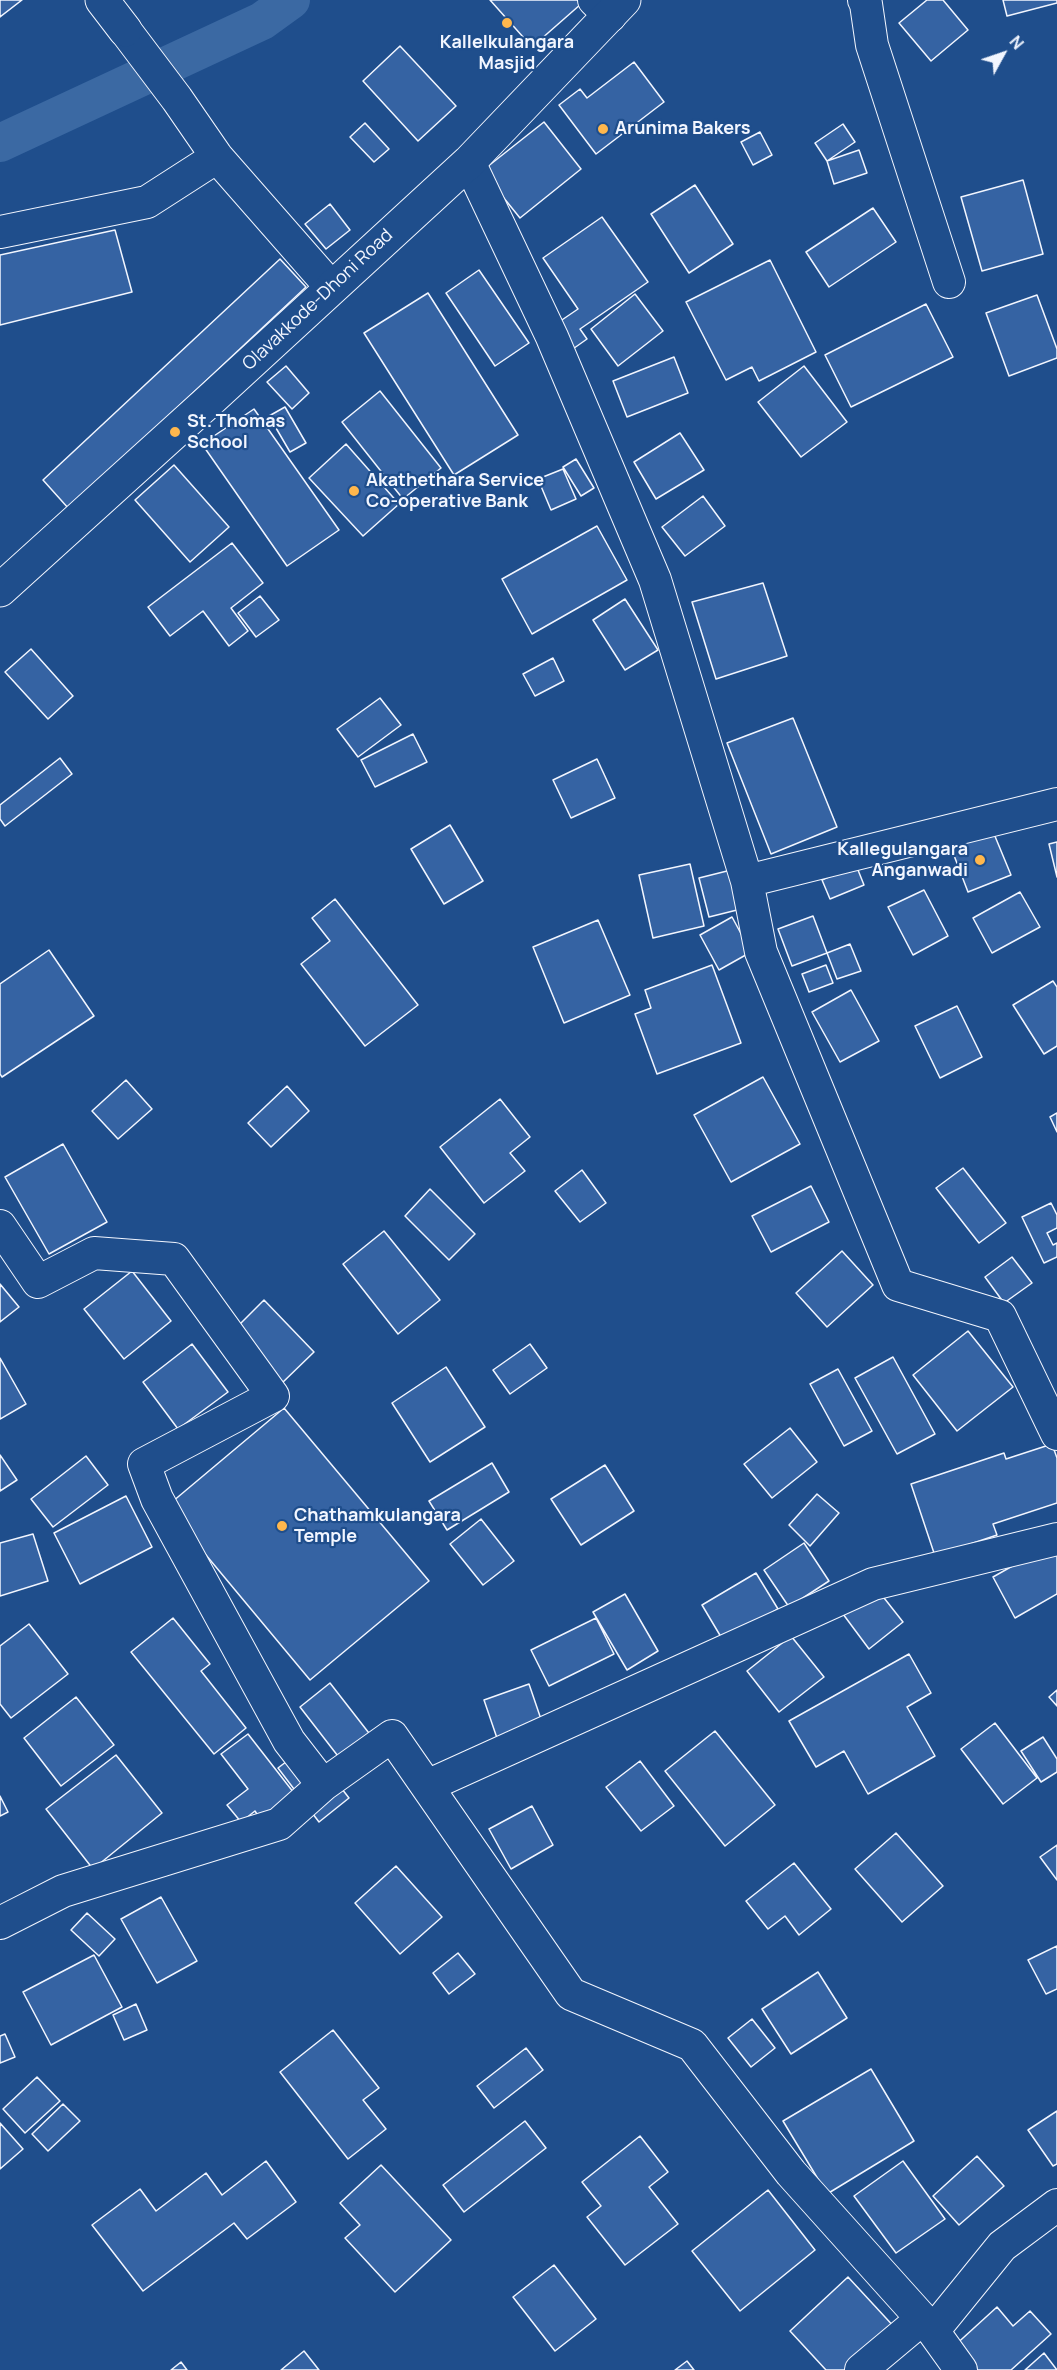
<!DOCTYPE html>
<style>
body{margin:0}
#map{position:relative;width:1057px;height:2370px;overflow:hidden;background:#1f4e8c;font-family:Manrope,sans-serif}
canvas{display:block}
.north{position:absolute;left:973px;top:24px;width:60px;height:60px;-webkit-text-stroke:4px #1f4e8c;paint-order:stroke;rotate:50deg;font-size:16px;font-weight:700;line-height:24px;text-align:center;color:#f2f6ff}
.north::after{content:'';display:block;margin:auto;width:21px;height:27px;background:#f2f6ff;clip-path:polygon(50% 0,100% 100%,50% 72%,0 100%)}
</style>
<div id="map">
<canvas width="1057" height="2370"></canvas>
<div class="north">N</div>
</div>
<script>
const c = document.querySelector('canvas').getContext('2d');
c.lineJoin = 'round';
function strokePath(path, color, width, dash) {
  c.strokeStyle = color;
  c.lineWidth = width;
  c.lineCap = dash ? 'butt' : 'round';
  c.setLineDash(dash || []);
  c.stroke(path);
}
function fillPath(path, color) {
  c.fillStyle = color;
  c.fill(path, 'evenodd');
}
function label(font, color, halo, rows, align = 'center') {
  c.font = font + ' Manrope,sans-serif';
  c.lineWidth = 4.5;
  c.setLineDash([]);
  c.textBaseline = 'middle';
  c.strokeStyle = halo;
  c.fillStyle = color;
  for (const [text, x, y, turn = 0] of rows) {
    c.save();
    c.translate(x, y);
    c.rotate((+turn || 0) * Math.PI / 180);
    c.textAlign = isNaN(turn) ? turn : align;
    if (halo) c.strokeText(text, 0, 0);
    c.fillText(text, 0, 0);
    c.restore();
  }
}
const canal = new Path2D(`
 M0 143 262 21 291 0`);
const building = new Path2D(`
 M0 0H22L0 17Z
 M490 0H577L581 4 532 47Z
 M927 0H943L968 30 931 61 899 23Z
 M1003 0H1057V3L1007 16Z
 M400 46 456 106 418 141 363 81Z
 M634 62 664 102 596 154 559 105 580 89 587 98Z
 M544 122 581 169 520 218 482 171Z
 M365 123 389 149 374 162 350 137Z
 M843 124 855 142 827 161 815 143Z
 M760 132 772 155 753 165 741 142Z
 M859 150 867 173 834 184 827 161Z
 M1023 180 1043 254 982 271 961 197Z
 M695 185 733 244 689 273 651 214Z
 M330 204 350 230 326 249 305 224Z
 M873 208 896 242 829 287 806 252Z
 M602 217 648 282 580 329 587 339 570 351 553 326 578 309 543 258Z
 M115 230 132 292 0 325V255Z
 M280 259 306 287 69 509 43 480Z
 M770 260 816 352 759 381 752 367 726 380 686 302Z
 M479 270 529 343 495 366 446 293Z
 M428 293 518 435 454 475 364 333Z
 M635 294 663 331 618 366 591 329Z
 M1037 295 1057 349V358L1009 376 986 313Z
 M926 304 953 357 851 407 825 355Z
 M674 357 688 393 627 417 613 381Z
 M286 366 309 393 292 409 267 382Z
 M804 366 847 422 801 457 758 402Z
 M380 391 441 468 403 499 342 422Z
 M285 407 306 443 290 452 269 416Z
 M254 409 339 530 287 566 202 444Z
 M680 433 704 470 656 499 634 462Z
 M346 444 399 504 363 536 309 478Z
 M576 459 594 488 581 496 563 467Z
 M174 465 229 527 190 562 135 500Z
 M563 469 576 499 551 510 538 479Z
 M703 496 725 526 685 556 662 527Z
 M597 526 627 580 532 634 502 579Z
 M232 543 263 583 231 608 248 631 229 646 203 611 170 636 148 607Z
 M763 583 787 656 716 679 692 602Z
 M260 596 279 620 256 637 238 613Z
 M625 599 658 650 625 670 593 620Z
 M31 649 73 696 48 719 5 672Z
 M553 658 564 681 535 696 523 674Z
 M380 698 401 725 358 757 337 729Z
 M793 718 837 827 771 854 727 743Z
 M413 734 427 762 375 787 361 760Z
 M60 758 72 774 5 826 0 819V805Z
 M597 759 615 798 571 818 553 780Z
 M450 825 483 881 444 904 411 849Z
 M992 829 1011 875 968 892 950 845Z
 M1057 842V877L1049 844Z
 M690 864 704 926 653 938 639 875Z
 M856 865 864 885 830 899 822 880Z
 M735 869 745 908 709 917 699 878Z
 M924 890 948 936 913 955 888 907Z
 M1020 892 1040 927 992 953 973 918Z
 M335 899 418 1005 365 1046 301 964 330 941 312 918Z
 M813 916 827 953 792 966 778 929Z
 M732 917 751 952 719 970 700 935Z
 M598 920 630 995 564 1023 533 947Z
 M850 944 861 971 837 979 827 953Z
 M49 950 94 1016 2 1077 0 1074V984Z
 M712 965 741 1043 657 1074 635 1014 651 1008 645 990Z
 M826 965 833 983 809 992 802 974Z
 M1053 981 1057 987V1046L1044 1054 1013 1005Z
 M851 990 879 1041 840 1062 812 1012Z
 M957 1006 982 1057 940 1078 915 1026Z
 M763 1077 800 1144 731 1182 694 1115Z
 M126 1080 152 1109 118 1139 92 1111Z
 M287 1086 309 1111 271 1147 248 1123Z
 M500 1099 530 1137 510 1153 525 1171 484 1203 440 1147Z
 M1057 1113V1132L1050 1117Z
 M63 1144 107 1222 49 1254 5 1177Z
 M963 1168 1006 1223 979 1243 936 1188Z
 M582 1170 606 1203 580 1222 555 1191Z
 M811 1186 829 1222 771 1252 752 1216Z
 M430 1189 475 1234 449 1260 405 1216Z
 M1051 1203 1057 1215V1228L1047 1233 1053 1245 1057 1243V1257L1044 1263 1022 1217Z
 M384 1231 440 1300 398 1334 343 1264Z
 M842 1251 873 1285 827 1327 796 1293Z
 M1012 1257 1032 1283 1004 1303 985 1277Z
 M132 1271 171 1321 124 1359 84 1309Z
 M0 1284 19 1307 0 1322Z
 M264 1300 314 1352 281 1384 231 1333Z
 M968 1331 1013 1387 957 1431 913 1375Z
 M192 1344 228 1392 178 1429 143 1382Z
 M530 1344 547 1368 510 1394 493 1370Z
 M893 1357 935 1434 897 1454 855 1378Z
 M0 1358 26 1404 0 1419Z
 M446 1367 485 1427 430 1462 392 1403Z
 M838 1369 872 1431 844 1446 810 1384Z
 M284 1408 429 1581 310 1680 166 1507Z
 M790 1428 817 1462 772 1498 744 1464Z
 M1052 1444 1057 1458V1503L993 1524 997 1535 935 1556 911 1484 1004 1453 1006 1459Z
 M0 1455 17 1480 0 1491Z
 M86 1456 108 1485 53 1527 31 1499Z
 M492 1463 509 1492 447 1530 429 1501Z
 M605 1465 634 1511 581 1545 551 1499Z
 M817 1494 839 1513 810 1546 789 1525Z
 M126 1496 152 1547 80 1584 54 1533Z
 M481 1519 514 1561 483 1585 450 1544Z
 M33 1534 48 1581 0 1596V1543Z
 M1057 1541V1594L1015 1618 993 1577Z
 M804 1543 829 1581 789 1607 764 1570Z
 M756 1573 778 1609 724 1642 702 1605Z
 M877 1589 903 1622 869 1649 843 1614Z
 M625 1594 658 1651 627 1670 593 1612Z
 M173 1618 210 1664 201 1671 246 1728 214 1754 131 1652Z
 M596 1618 614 1654 549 1686 531 1650Z
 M29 1624 68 1674 11 1718 0 1704V1646Z
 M791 1636 824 1677 779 1712 747 1671Z
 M909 1654 931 1693 907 1707 935 1756 868 1794 844 1751 816 1767 789 1721Z
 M330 1683 372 1737 341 1760 300 1707Z
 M529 1684 544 1728 499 1744 484 1700Z
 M1057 1690V1706L1049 1697Z
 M76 1697 114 1745 61 1786 24 1738Z
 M995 1723 1037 1778 1003 1804 961 1749Z
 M715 1731 775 1805 725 1846 665 1771Z
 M248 1734 294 1793 260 1819 255 1811 241 1822 227 1805 248 1789 221 1754Z
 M1043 1737 1057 1759V1772L1041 1782 1021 1751Z
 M308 1745 349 1798 319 1822 278 1768Z
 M116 1755 162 1813 93 1869 46 1809Z
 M640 1761 674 1806 641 1831 606 1787Z
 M0 1796 8 1812 0 1816Z
 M532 1806 553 1845 511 1869 489 1829Z
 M896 1833 943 1886 902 1922 855 1869Z
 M1057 1845V1880L1040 1857Z
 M794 1863 831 1909 799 1935 785 1916 768 1929 746 1901Z
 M396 1866 442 1917 400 1954 355 1903Z
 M161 1897 197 1961 157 1983 121 1919Z
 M87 1913 115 1939 99 1956 71 1930Z
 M1057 1946V1989L1046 1994 1028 1960Z
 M458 1953 475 1974 449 1994 433 1973Z
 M94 1955 122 2007 51 2045 23 1992Z
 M818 1972 847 2018 791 2054 762 2009Z
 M136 2004 147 2030 124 2040 113 2015Z
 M752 2019 775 2048 751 2067 728 2038Z
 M333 2030 379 2088 363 2100 386 2129 348 2159 280 2072Z
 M5 2034 15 2057 0 2063V2036Z
 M526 2048 543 2070 494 2108 477 2086Z
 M871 2069 914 2141 827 2194 783 2121Z
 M37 2077 60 2101 25 2133 3 2109Z
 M63 2104 80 2121 48 2151 32 2134Z
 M1057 2111V2164L1053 2166 1028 2130Z
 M525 2121 546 2148 464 2212 443 2185Z
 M0 2123 23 2149 0 2169Z
 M640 2136 668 2172 649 2187 678 2224 625 2265 587 2217 601 2206 582 2182Z
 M977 2156 1004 2186 959 2225 933 2196Z
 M266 2161 296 2202 247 2239 234 2223 143 2291 92 2225 140 2189 156 2211 206 2173 222 2195Z
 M903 2161 945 2219 896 2253 854 2196Z
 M381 2165 451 2240 395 2292 345 2238 360 2225 340 2203Z
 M768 2190 815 2250 740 2311 692 2251Z
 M554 2265 596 2319 555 2351 513 2297Z
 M848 2277 897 2330 854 2370H826L790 2331Z
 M997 2307 1013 2326 1030 2311 1051 2334 1011 2370H972L952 2348Z
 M304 2351 319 2370H281Z
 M1044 2353 1057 2370H1025Z
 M687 2361 694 2370H675Z
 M181 2362 187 2370H171Z`);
const minor = new Path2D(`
 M594 0 610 16
 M864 0 866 4 872 45 949 282
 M125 30 177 99 217 157 331 287
 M469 162 552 337 655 580 747 881 761 952 898 1285 1000 1316 1057 1434
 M0 232 147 202 217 157
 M747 881 1057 804
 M0 1226 38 1282 94 1253 174 1259 273 1396 144 1464 157 1499 289 1741 323 1785 392 1736 571 1994 692 2045 791 2173 933 2331 961 2370
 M427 1786 873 1584 1057 1539
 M0 1923 63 1891 279 1824 323 1785
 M933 2331 1002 2246 1057 2205
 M861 2370 922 2319`);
const tertiary = new Path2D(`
 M102 0 125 30`);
const secondary = new Path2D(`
 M0 590 210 400 469 162 624 0`);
const markers = [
 [507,23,6,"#ffb74d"],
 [603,129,6,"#ffb74d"],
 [175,432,6,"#ffb74d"],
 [354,491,6,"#ffb74d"],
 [980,860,6,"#ffb74d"],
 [282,1526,6,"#ffb74d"]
];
const poiNames = [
 ["Kallelkulangara",507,43,"center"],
 ["Masjid",507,64,"center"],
 ["Arunima Bakers",615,129],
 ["St. Thomas",187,422],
 ["School",187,443],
 ["Akathethara Service",366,481],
 ["Co-operative Bank",366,502],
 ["Kallegulangara",968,850,"right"],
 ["Anganwadi",968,871,"right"],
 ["Chathamkulangara",294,1516],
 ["Temple",294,1537]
];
const streetNames = [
 ["Olavakkode-Dhoni Road",318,300,-43]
];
strokePath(canal, '#3b69a3', 38);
fillPath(building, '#3563a3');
strokePath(building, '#f2f6ff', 1.5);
strokePath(minor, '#f2f6ff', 34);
strokePath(tertiary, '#f2f6ff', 35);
strokePath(secondary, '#f2f6ff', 35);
strokePath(minor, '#1f4e8c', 32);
strokePath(tertiary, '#1f4e8c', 33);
strokePath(secondary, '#1f4e8c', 33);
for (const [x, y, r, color] of markers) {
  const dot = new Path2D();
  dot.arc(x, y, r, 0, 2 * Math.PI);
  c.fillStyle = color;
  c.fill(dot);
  strokePath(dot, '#1f4e8c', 2);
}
label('bold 18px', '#f2f6ff', '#1f4e8c', poiNames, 'left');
label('18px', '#f2f6ff', '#1f4e8c', streetNames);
</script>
